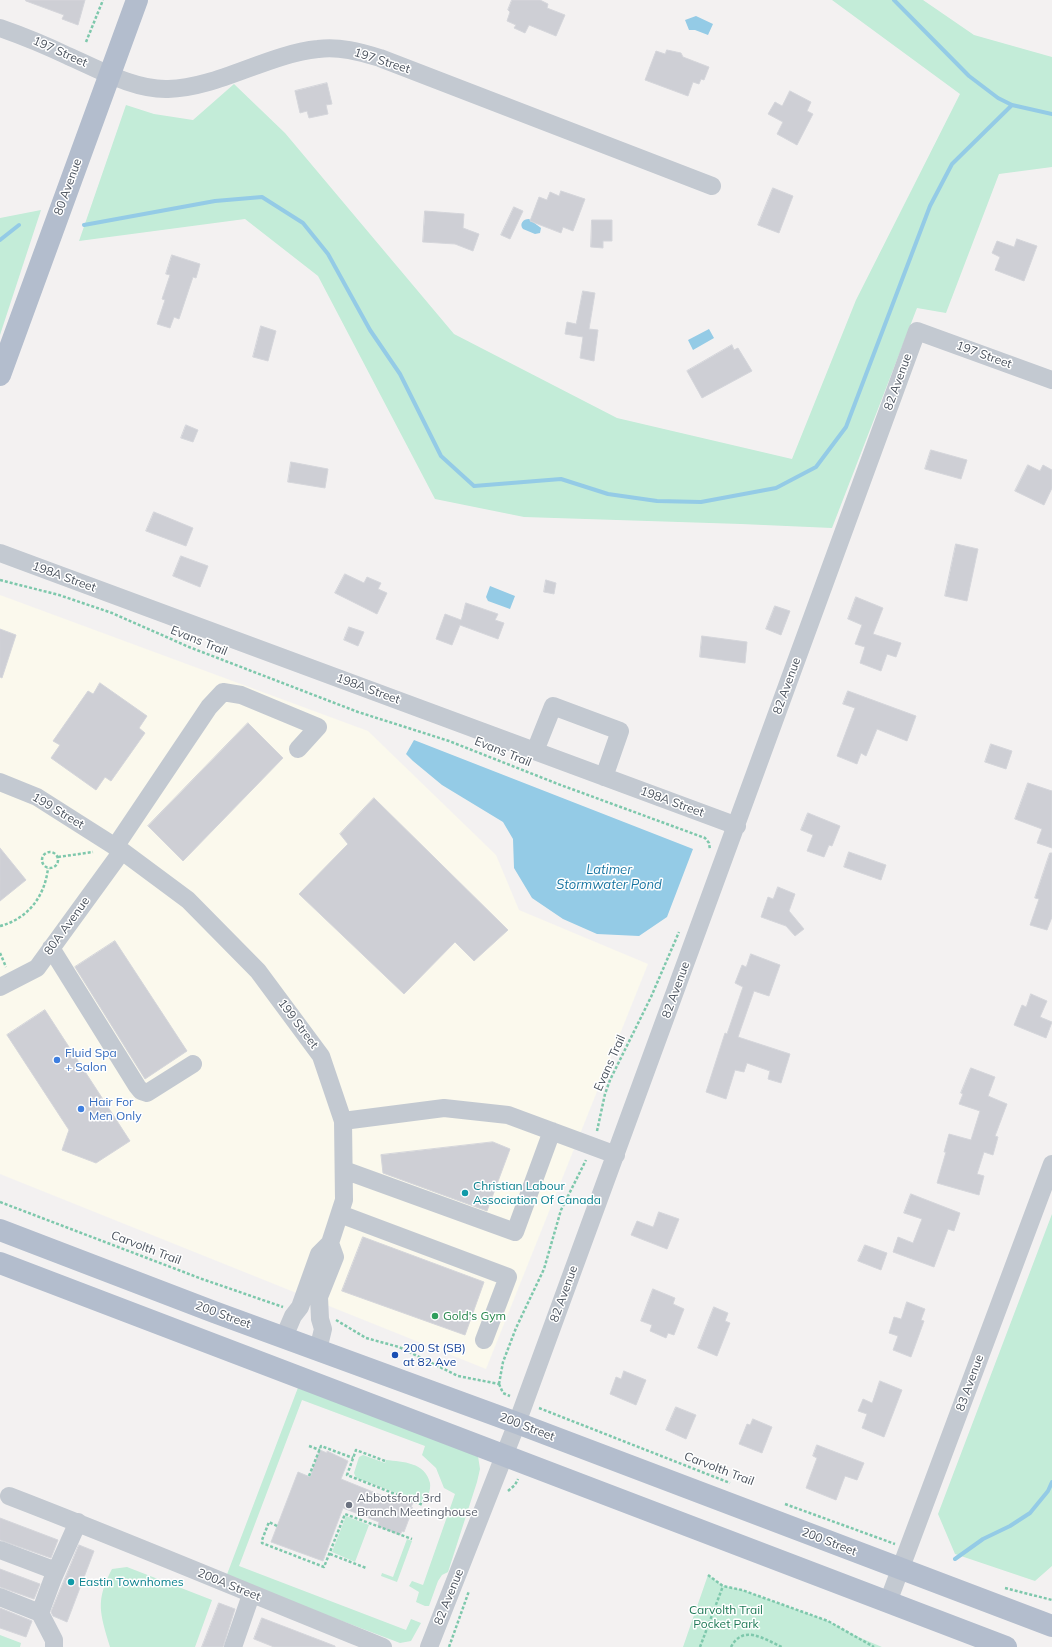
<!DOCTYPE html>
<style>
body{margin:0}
canvas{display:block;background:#f3f1f1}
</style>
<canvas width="1052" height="1647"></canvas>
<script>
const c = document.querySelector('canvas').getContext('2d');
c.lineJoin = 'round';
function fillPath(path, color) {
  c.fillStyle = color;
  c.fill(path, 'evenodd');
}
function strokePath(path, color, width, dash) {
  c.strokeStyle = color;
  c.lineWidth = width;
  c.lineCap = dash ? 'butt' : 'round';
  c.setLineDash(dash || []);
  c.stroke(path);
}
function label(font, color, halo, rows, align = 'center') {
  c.font = font + ' Mulish,sans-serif';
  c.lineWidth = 3;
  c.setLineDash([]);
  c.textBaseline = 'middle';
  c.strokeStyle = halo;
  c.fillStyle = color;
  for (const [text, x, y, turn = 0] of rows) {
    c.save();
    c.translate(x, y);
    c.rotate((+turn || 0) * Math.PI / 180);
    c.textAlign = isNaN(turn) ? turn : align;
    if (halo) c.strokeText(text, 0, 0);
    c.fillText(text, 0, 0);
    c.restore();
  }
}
const commercial = new Path2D(`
 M0 595 368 731 496 855 519 910 648 964 486 1369 0 1174Z`);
const green = new Path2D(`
 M832 0H923L974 35 1052 57V167L999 174 946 313 917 308 832 528 741 524 524 517 435 499 318 276 245 219 79 241 126 105 154 114 193 120 234 84 285 133 454 334 617 418 792 459 856 300 960 94Z
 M41 210 0 335V218Z
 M1052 1214V1566L1035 1581 955 1554 938 1514Z
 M299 1385 478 1456 480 1469 477 1482 448 1572 442 1575 438 1581 429 1606H425L416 1602 419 1592 409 1586 412 1581 423 1585 455 1494 444 1488 436 1468 422 1455 425 1446 302 1400 239 1566 406 1630 411 1619 421 1623 411 1641 400 1643 226 1577Z
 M363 1455 385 1463 386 1460C403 1462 425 1462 430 1483 431 1489 428 1498 424 1503L356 1478 354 1473 359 1457Z
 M346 1516 369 1525 355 1562 332 1552Z
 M407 1539 412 1541 397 1582 381 1576 382 1573 393 1577Z
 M127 1567 212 1600 195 1647H110C100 1613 95 1601 112 1569Z
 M708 1575 723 1586 742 1590 828 1621 856 1636 882 1647H683Z
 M0 1635 21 1643 20 1647H0Z`);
const water = new Path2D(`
 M696 16 713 24 708 35 695 30H689L685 20Z
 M529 219 541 228 540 233 535 234 523 229C519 224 523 219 529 219Z
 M709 329 714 338 693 350 688 340Z
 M490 586 515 596 510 609 488 601 486 597Z
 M414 740 693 849 667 917 639 936 597 934 563 919 532 898 514 868 513 839 503 822 442 785 413 761 406 754Z`);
const stream = new Path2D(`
 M894 0 969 76 998 98 1012 105 1052 114
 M84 225 215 201 262 197 303 223 328 254 370 330 400 374 441 456 474 486 561 479 608 494 657 501 701 502 776 488 816 467 846 427 930 206 952 164 1012 105
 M0 240 19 225
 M955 1559 983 1539 1010 1526 1030 1513 1048 1491 1052 1482`);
const building = new Path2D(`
 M26 0H85L78 25 62 19 64 15 26 1Z
 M512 0H540L548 4 547 8 565 15 556 36 529 25 525 33 514 28 516 25 507 21 510 12 508 10Z
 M667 50 681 53 683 57 709 67 704 80 701 79 699 84 693 82 688 96 645 80 656 51 665 54Z
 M327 83 332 104 326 105 328 114 309 118 307 111 300 113 295 91Z
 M790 91 811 102 807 111 813 114 797 145 777 134 783 122 768 114 775 102 782 106Z
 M773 188 793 196 779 233 758 225Z
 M561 191 585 199 573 231 563 227 561 233 530 221 539 197 547 200 550 192 559 196Z
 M514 207 523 211 510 239 501 235Z
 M425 211 464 214 463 228 479 234 473 251 455 244 423 242Z
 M592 220H612V241H603V248L591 247Z
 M1017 239 1037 246 1024 281 995 270 1000 257 992 253 997 241 1014 247Z
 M172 255 200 264 196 278 193 277 179 319 174 317 170 328 157 324 165 300 162 299 170 275 166 274Z
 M583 291 595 293 589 329 598 330 594 361 580 358 583 337 565 334 567 322 576 324Z
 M261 326 276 331 268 361 253 357Z
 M732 345 734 350 738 348 752 371 702 398 687 371Z
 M186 425 198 430 193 442 181 438Z
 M931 450 967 460 961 479 925 469Z
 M291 462 328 469 325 488 288 482Z
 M1028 465 1040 471 1043 465 1052 470V488L1044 505 1015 491Z
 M154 512 193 528 186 546 146 531Z
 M956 544 978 549 967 601 945 596Z
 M181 556 208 566 200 587 173 576Z
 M345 574 364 583 367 577 381 583 378 589 387 593 377 614 335 593Z
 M546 580 556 583 554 594 544 592Z
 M856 597 883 608 873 634 901 643 896 657 887 654 881 671 860 663 865 647 855 644 862 625 848 619Z
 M466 603 498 614 495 620 504 623 498 639 460 625 452 645 436 639 445 614 461 620Z
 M775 606 790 611 781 635 766 629Z
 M349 627 364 632 358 646 344 640Z
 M0 629 16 635 2 678 0 677Z
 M702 636 747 642 745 663 700 657Z
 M100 683 147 716 139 728 145 733 111 781 105 777 96 790 51 758 60 745 53 741 88 691 93 694Z
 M848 691 916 716 907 741 877 729 866 756 861 753 857 764 837 756 855 708 843 704Z
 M248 723 283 758 183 861 148 826Z
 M991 744 1012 751 1006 769 985 762Z
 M1028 783 1052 791V848L1037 843 1042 829 1015 819Z
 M374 798 508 930 474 961 455 942 404 994 299 894 348 844 340 834Z
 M808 813 840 826 832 846 829 845 824 857 807 851 813 835 801 830Z
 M0 848 26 880 0 901Z
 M849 852 886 865 881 880 844 867Z
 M1050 853H1052V917L1047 930 1030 925 1039 899 1035 898Z
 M778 887 795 894 789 911 804 929 795 936 786 926 761 917 768 897 773 899Z
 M115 941 187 1051 145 1079 75 967Z
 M751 954 780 965 769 996 754 991 738 1037 790 1054 781 1083 768 1079 770 1071 747 1063 744 1072 735 1070 726 1099 706 1092 725 1033 727 1034 743 987 735 983 742 965 746 967Z
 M1031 994 1047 1001 1040 1017 1052 1022 1046 1038 1014 1025 1022 1005 1026 1007Z
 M45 1010 130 1141 96 1163 62 1150 69 1130 7 1035Z
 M971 1068 995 1077 988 1096 1007 1104 995 1136 998 1137 993 1155 984 1152 977 1174 984 1176 979 1195 937 1183 946 1152H944L949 1134 971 1140 980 1111 959 1104 963 1094 961 1093Z
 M493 1142 510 1149 487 1211 383 1173 381 1155Z
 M911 1194 960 1213 954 1231 948 1229 934 1267 893 1252 898 1237 913 1243 922 1219 904 1213Z
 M659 1212 679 1219 667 1249 631 1235 637 1221 653 1227Z
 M363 1237 484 1282 465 1335 342 1291Z
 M865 1245 887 1253 881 1270 858 1261Z
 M653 1289 675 1298 673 1304 684 1309 674 1335 668 1333 666 1338 650 1331 652 1325 641 1321Z
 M907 1302 925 1309 921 1320 924 1321 911 1357 893 1350 898 1336 889 1333 894 1317 901 1319Z
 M714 1307 728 1313 725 1321 730 1323 717 1356 698 1348Z
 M624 1371 646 1380 636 1405 610 1394 616 1377 621 1379Z
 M880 1381 902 1390 884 1437 862 1428 867 1414 858 1411 863 1399 872 1403Z
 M676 1407 696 1415 686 1439 666 1430Z
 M753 1419 772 1427 762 1453 739 1444 747 1424 750 1425Z
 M817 1445 864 1463 857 1480 845 1476 836 1500 806 1488 817 1458 813 1456Z
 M320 1450 327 1453V1451L348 1461 341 1479 388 1498 390 1494 413 1503 411 1507 413 1508 404 1532 402 1531 400 1535 378 1526 379 1522 343 1508 323 1561 271 1542 298 1472 310 1477Z
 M0 1518 58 1540 51 1558 0 1540Z
 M79 1545 94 1551 67 1622 53 1616 51 1612Z
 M0 1569 40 1584 34 1599 0 1587Z
 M219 1603 235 1609 223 1647H202Z
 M0 1608 32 1621 26 1637 0 1628Z
 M262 1618 335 1646V1647H274L254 1639Z`);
const path = new Path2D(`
 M86 42 103 0
 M0 580 59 595 112 613 189 647 358 712 449 741 558 784 705 838 709 843 710 850
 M42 860a8 8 0 1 1 16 0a8 8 0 1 1-16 0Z
 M58 857 93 852
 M0 926C28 919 45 896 48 868
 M0 953 6 967
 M597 1131 605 1094 610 1080 651 997 679 932
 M0 1202 202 1279 283 1307
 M336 1320 366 1338 399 1347 458 1376 499 1384
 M499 1384 503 1362 516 1328 544 1269 561 1210 586 1160
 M499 1384 503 1393 510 1396
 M539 1408 730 1483
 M309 1446 320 1450
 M385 1461 356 1450 347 1475 423 1505
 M309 1476 321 1446 353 1458
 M508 1491 515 1485 518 1479
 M785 1504 895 1544
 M277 1526 269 1522 262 1540V1543L324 1567 345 1514 412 1539
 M330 1554 366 1568
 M708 1575 723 1586 742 1590 828 1621 874 1647
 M1005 1588 1052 1600
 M449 1647 469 1591
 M700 1647 723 1586
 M731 1647C743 1624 764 1639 782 1647`);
const minor = new Path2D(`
 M0 28C23 36 45 45 68 56 98 69 134 90 168 89 217 88 268 54 318 49 339 46 360 52 380 58L712 186
 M0 553 737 826
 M535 751 553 706 620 731 604 777
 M0 782 37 797 122 851 188 900 258 971 321 1056 343 1121 344 1200 330 1243 319 1254 300 1307 293 1316 284 1337
 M115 847 209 707 223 692 241 695 318 727 298 749
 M51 948 137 1086 141 1091 147 1093 193 1064
 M0 987 37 968 122 851
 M343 1121 444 1108 508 1115 616 1155
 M344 1170 515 1232 552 1131
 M340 1214 508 1277 484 1340
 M318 1350 323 1329 320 1319 319 1297 335 1257 330 1243
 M9 1496C134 1544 258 1597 383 1647
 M0 1550 56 1571
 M0 1597 40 1613
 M888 1602 1052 1164
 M54 1647V1640L40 1613 53 1578 78 1522
 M233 1647 251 1595
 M429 1647 517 1423 917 331 1052 380`);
const major = new Path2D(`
 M0 375 137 0
 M0 1230 214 1312 517 1423 1052 1626
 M0 1263 1006 1647`);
const markers = [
 [57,1060,4,"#3f7fe0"],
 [81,1109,4,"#3f7fe0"],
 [465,1193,4,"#0f9aa8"],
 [435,1316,4,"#2e9e5b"],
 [395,1355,4,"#1a4fb4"],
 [349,1505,4,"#6b7280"],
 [71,1582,4,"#0f9aa8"]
];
const streetNames = [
 ["197 Street",60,52,24],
 ["197 Street",382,61,18],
 ["80 Avenue",68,187,-70],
 ["197 Street",984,355,20],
 ["82 Avenue",898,382,-70],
 ["198A Street",64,577,20],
 ["Evans Trail",199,641,22],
 ["82 Avenue",787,686,-70],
 ["198A Street",368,689,20],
 ["Evans Trail",503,752,22],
 ["198A Street",672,802,20],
 ["199 Street",58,811,31],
 ["80A Avenue",67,926,-54],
 ["82 Avenue",676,990,-70],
 ["199 Street",298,1024,53],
 ["Evans Trail",610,1063,-66],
 ["Carvolth Trail",146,1248,21],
 ["82 Avenue",564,1294,-70],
 ["200 Street",223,1315,20],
 ["83 Avenue",970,1383,-70],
 ["200 Street",527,1427,21],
 ["Carvolth Trail",719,1469,21],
 ["200 Street",829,1542,21],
 ["200A Street",229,1585,22],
 ["82 Avenue",449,1597,-68]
];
const shopNames = [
 ["Fluid Spa",65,1053],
 ["+ Salon",65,1067],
 ["Hair For",89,1102],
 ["Men Only",89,1116]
];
const cultureNames = [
 ["Christian Labour",473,1186],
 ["Association Of Canada",473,1200],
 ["Eastin Townhomes",79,1582]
];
const leisureNames = [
 ["Gold's Gym",443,1316]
];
const transitNames = [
 ["200 St (SB)",403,1348],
 ["at 82 Ave",403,1362]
];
const worshipNames = [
 ["Abbotsford 3rd",357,1498],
 ["Branch Meetinghouse",357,1512]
];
const parkNames = [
 ["Carvolth Trail",726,1610],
 ["Pocket Park",726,1624]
];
const waterNames = [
 ["Latimer",609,870],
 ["Stormwater Pond",609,885]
];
fillPath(commercial, '#fbf9ed');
fillPath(green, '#c3ecd8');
fillPath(water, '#94cbe6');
strokePath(stream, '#94cbe6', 4);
fillPath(building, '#cecfd5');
strokePath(building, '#d5d6db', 1);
strokePath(path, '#7ec8ac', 2.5, [3, 2]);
strokePath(minor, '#c3c9d1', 18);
strokePath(major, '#b3bdcd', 22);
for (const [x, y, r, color] of markers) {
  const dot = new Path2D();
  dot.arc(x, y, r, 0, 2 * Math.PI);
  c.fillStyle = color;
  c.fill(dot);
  strokePath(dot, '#fff', 1.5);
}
label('12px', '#4a525d', '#fff', streetNames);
label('12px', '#366cbe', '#fff', shopNames, 'left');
label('12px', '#0d838f', '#fff', cultureNames, 'left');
label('12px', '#27864d', '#fff', leisureNames, 'left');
label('12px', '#164399', '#fff', transitNames, 'left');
label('12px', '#5b616d', '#fff', worshipNames, 'left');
label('12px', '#1f7a57', '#fff', parkNames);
label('italic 13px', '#1875a2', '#fff', waterNames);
</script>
